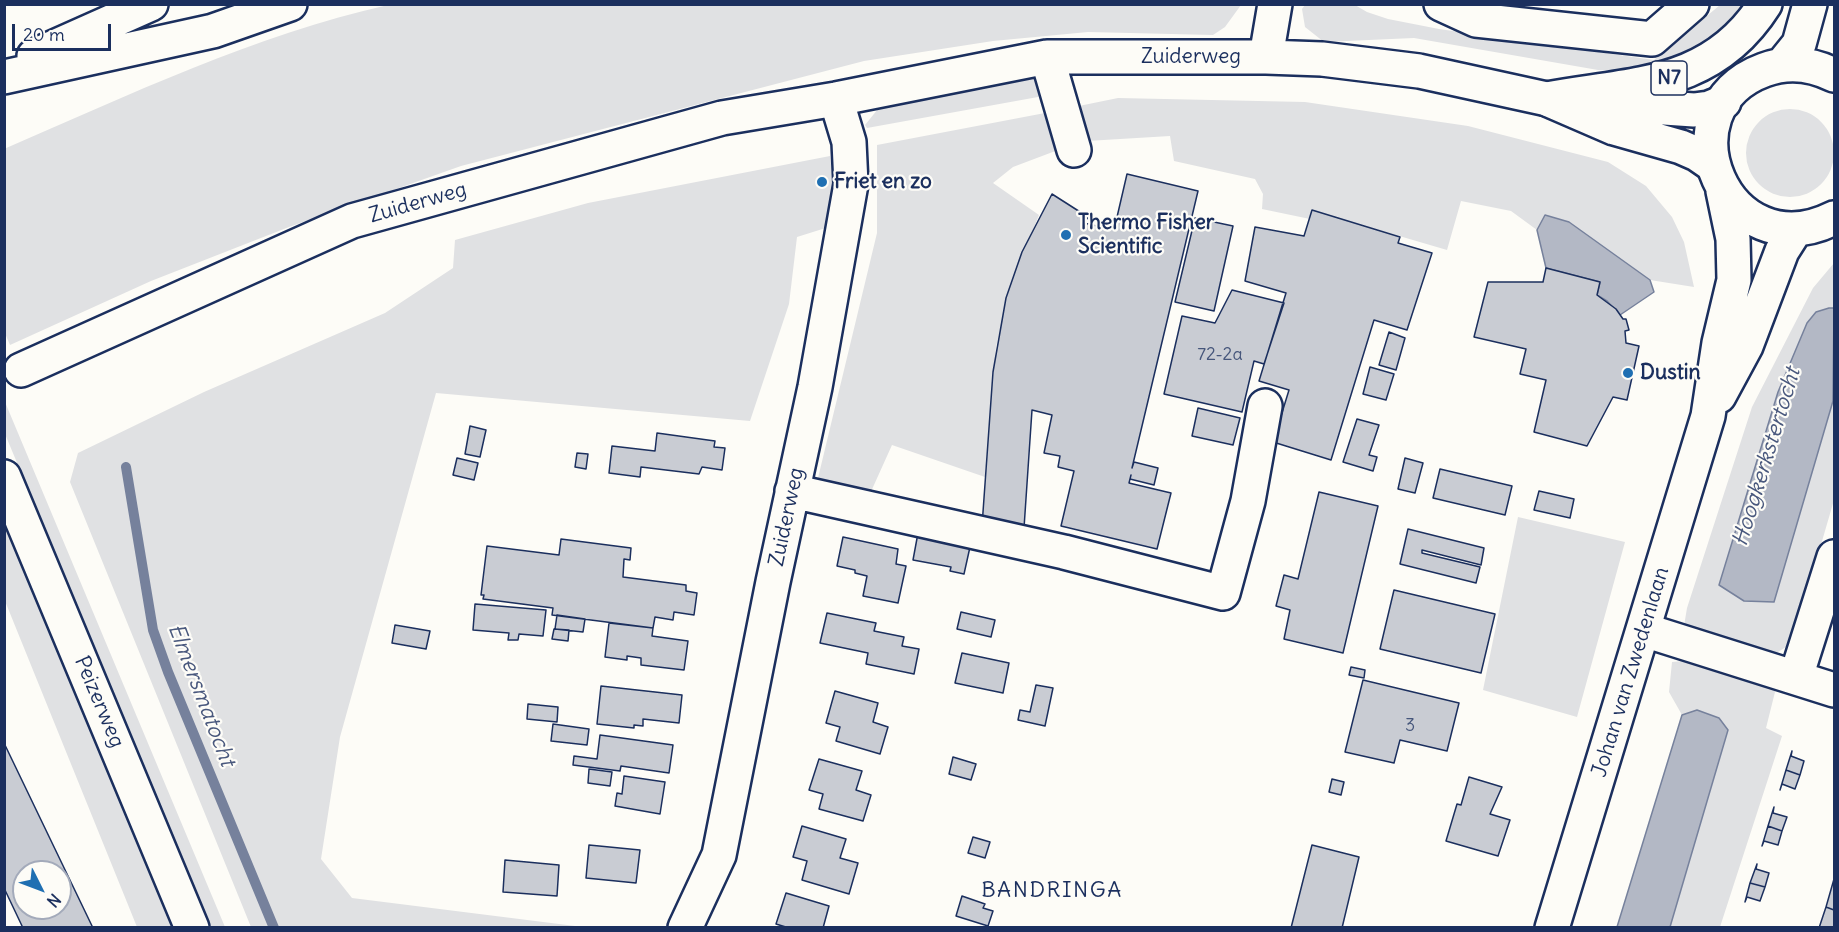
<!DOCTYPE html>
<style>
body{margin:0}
#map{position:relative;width:1839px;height:932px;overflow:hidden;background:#fdfcf7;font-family:Delius,sans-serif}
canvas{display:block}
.frame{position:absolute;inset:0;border:6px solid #1b2f5e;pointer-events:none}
.north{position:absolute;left:12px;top:860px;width:60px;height:60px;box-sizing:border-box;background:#fdfcf7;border:2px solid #a3aaba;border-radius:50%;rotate:132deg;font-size:16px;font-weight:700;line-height:24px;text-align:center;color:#1b2f5e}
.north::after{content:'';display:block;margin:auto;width:21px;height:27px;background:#1f6fb2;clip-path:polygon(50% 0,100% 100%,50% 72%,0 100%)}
.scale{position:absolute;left:12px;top:24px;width:99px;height:27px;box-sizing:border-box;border:3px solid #1b2f5e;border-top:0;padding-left:8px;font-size:18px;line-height:21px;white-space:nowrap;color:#1b2f5e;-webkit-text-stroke:4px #fdfcf7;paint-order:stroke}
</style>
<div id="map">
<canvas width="1839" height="932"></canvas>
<div class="frame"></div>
<div class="north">N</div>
<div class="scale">20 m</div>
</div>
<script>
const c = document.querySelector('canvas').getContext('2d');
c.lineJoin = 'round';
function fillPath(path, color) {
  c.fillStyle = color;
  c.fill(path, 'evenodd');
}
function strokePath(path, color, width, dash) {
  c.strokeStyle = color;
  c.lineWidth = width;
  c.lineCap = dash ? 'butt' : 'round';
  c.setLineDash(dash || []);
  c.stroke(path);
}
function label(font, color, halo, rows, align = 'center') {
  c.font = font + ' Delius,sans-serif';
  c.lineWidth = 4.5;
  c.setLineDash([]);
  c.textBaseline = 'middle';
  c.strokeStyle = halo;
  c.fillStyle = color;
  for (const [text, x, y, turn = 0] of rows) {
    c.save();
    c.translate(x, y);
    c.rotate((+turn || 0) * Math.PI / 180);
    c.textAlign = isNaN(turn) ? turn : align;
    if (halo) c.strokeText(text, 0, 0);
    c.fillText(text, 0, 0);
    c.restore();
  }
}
const green = new Path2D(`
 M388 5H1241L1225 27 1213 35 1088 32 993 41 864 61 461 166 289 227 151 281 10 345 4 331V149C129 95 255 35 388 5Z
 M1305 5H1355L1367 12 1388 19 1439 29 1654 60 1720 5H1752L1699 52 1638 72 1598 70 1414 38 1324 42 1305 27 1302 9Z
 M1033 78 1041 93 1038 97 867 128 865 125 886 99Z
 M1118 98 1305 102 1468 126 1608 162 1646 186 1672 217 1684 242 1694 287 1650 280 1569 222 1545 215 1537 230 1511 211 1461 201 1447 250 1314 211 1310 219 1262 209 1263 194 1255 179 1174 161 1170 136 1087 141 1074 107Z
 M1746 153a44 44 0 1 1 88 0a44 44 0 1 1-88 0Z
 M1045 113 1050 117 1058 150 1013 167 993 183 1039 215 1009 290 996 347 985 477 892 445 869 496 818 478 877 233V145Z
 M830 156 835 197 832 226 797 237 789 304 750 421 436 393 340 737 321 859 352 898 583 927H251L70 482 78 453 204 392 385 313 453 268 455 240 588 203Z
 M1834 263V500L1797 627 1786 647 1773 655 1684 626 1687 608 1752 407 1813 288Z
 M5 402 225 927H211L5 434Z
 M1518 517 1625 542 1577 717 1483 690Z
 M5 523 173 927H137L5 601Z
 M1694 660 1776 688 1766 728 1782 736 1720 927H1670L1728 730 1697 710 1682 715 1669 692 1672 662Z`);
const water = new Path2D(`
 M1545 215 1569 222 1650 280 1654 292 1620 315 1607 301 1597 295 1600 282 1546 268 1537 230Z
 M1829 308H1834L1833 401 1774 602 1744 601 1719 585 1778 392 1807 323 1816 312Z
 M1697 710 1719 718 1728 730 1670 927H1617L1682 715Z`);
const stream = new Path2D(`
 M126 467 153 630 168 672 274 928`);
const building = new Path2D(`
 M1127 174 1198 191 1132 468 1134 462 1158 468 1154 485 1130 479 1131 475 1129 483 1171 493 1157 549 1061 526 1074 471 1058 467 1060 456 1044 453 1052 415 1032 410 1024 528 982 526 993 372 1006 298 1022 252 1052 194 1088 217 1084 223 1114 230Z
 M1312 210 1400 237 1398 243 1432 253 1407 330 1374 320 1331 460 1273 442 1289 390 1259 381 1286 293 1245 281 1255 227 1304 236Z
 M1195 218 1233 226 1214 311 1175 302Z
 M1546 268 1600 282 1597 295 1616 309 1623 319H1626L1629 330 1625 331 1626 343 1639 346 1627 400 1613 397 1587 446 1534 432 1546 380 1520 374 1526 349 1474 337 1488 282H1543Z
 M1232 290 1284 303 1264 364 1254 361 1242 412 1164 394 1182 316 1215 323Z
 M1389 332 1405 338 1396 370 1379 365Z
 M1370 367 1394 374 1386 400 1363 394Z
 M1198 408 1240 418 1233 445 1192 436Z
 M1357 419 1379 425 1369 455 1377 457 1373 471 1343 462Z
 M470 426 486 430 480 457 465 454Z
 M657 433 715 441 714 447 725 448 722 470 702 467 699 474 641 467 640 477 609 473 612 446 655 451Z
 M577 453 588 454 586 469 575 467Z
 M457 458 478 463 474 480 453 475Z
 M1405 458 1423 463 1415 493 1398 489Z
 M1440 469 1512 486 1505 515 1433 498Z
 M1539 491 1574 499 1570 518 1534 510Z
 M1319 492 1378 506 1343 653 1284 639 1290 610 1276 606 1284 575 1298 579Z
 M1408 529 1484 548 1481 565 1422 550V553L1480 567 1476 583 1400 564Z
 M918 533 970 547 964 574 950 571 951 567 913 560Z
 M843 537 898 549 896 564 906 566 898 603 863 596 867 576 855 573V570L837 566Z
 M561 539 631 548 630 560 624 559 623 577 686 585V591L697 593 694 615 674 612 673 620 655 617 653 628 552 615 553 608 483 599 484 595H481L487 546 559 555Z
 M1394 590 1495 614 1481 673 1380 649Z
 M475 604 546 610 543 636 519 634 518 640H508L509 633 473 630Z
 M961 612 995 620 991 637 957 629Z
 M827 613 876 623 874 631 904 637 902 646 919 649 914 674 866 664 868 653 820 643Z
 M557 615 585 619 583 632 555 629Z
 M609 623 653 628 652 636 688 641 684 670 641 665V658L627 656V660L605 657Z
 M395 625 430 631 426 649 392 643Z
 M554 629 569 630 568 641 552 639Z
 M962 653 1009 663 1003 693 955 683Z
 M1351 667 1365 670 1364 678 1349 675Z
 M1363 680 1459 703 1447 751 1400 740 1394 763 1345 752Z
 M1036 685 1053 688 1045 726 1018 720 1020 710 1030 712Z
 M601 686 682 695 679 723 643 719V726L634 725V728L597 724Z
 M835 691 878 703 873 722 888 727 880 754 836 741 840 727 826 723Z
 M528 704 558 707 557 722 527 719Z
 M553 724 589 729 587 745 551 741Z
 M600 735 673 745 669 773 621 766 620 771 573 765 574 756 597 759Z
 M4 743 93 928H23L4 888ZM24 872H60V908H24Z
 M1792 751 1791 756 1804 761 1800 775 1786 770Z
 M953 757 976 764 971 780 949 774Z
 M819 759 862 771 856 790 871 795 863 821 819 809 823 794 809 790Z
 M589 769 612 772 610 786 588 783Z
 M1786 770 1800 775 1795 789 1782 784 1780 790Z
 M624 776 665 782 660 814 615 806 617 793 622 794Z
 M1469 777 1502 787 1490 814 1510 820 1498 856 1446 841 1457 804 1461 805Z
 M1332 779 1344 782 1341 795 1329 792Z
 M1774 807 1773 813 1787 817 1782 831 1768 826Z
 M802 826 846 839 840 858 858 863 849 894 802 880 807 861 793 857Z
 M1768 826 1782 831 1778 845 1764 841 1762 846Z
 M973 837 990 842 985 858 968 853Z
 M589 845 640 850 636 883 586 878Z
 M1312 845 1359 857 1342 928H1291Z
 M505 860 559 865 557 896 503 892Z
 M1757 864 1756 869 1769 873 1765 887 1750 883Z
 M1834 879V910L1826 907Z
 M1750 883 1765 887 1760 901 1747 897 1745 902Z
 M786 893 829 906 823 928H789L776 924Z
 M962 896 985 904 983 908 993 911 988 926 956 916Z
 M1826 907 1834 910V928H1819Z`);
const minor = new Path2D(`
 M1441 4 1476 20 1652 39 1692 4
 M1047 57 1074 150
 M1266 57 1275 4
 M1576 102 1694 110 1709 108 1724 102
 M21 370 352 221 722 118 836 99 1047 57H1266L1322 59 1419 71 1547 99 1614 128 1681 147 1697 154 1713 165
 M4 477 192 928
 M792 491 1064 552 1223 593 1248 501 1265 406
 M1644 630 1834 690
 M1796 677 1834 557
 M685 928 719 855 773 582 815 387 851 184 849 142 836 99`);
const major = new Path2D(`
 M1782 65 1799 44 1810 4
 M1834 75C1812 64 1788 61 1764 70 1658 109 1726 272 1834 218
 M1719 396 1746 346 1782 251 1796 229
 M1552 928 1708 416 1719 343 1734 280 1733 239 1723 191`);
const highway = new Path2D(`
 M34 56 151 4
 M4 77 213 31 290 4
 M1547 99C1633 83 1712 88 1765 4`);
const markers = [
 [822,182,6,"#1f6fb2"],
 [1066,235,6,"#1f6fb2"],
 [1628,373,6,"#1f6fb2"]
];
const numberNames = [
 ["72-2a",1220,355],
 ["3",1410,726]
];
const shields = [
 [1669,78,36]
];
const shieldNames = [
 ["N7",1669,78]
];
const streetNames = [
 ["Zuiderweg",1191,57],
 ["Zuiderweg",418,203,-16],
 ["Zuiderweg",787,517,-78],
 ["Johan van Zwedenlaan",1631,672,-73],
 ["Peizerweg",99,702,67]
];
const poiNames = [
 ["Friet en zo",834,182],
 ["Thermo Fisher",1078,223],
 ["Scientific",1078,247],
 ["Dustin",1640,373]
];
const waterNames = [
 ["Hoogkerkstertocht",1767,457,-73],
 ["Elmersmatocht",201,695,69]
];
const neighbourhoodNames = [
 ["BANDRINGA",1052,891]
];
fillPath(green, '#e0e1e3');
fillPath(water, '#b3b8c5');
strokePath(water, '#76819c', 1.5);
strokePath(stream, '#76819c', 10);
fillPath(building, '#c9ccd3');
strokePath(building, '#1b2f5e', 1.5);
strokePath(minor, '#1b2f5e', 38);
strokePath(major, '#1b2f5e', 38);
strokePath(highway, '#1b2f5e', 38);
strokePath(minor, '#fdfcf7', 33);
strokePath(major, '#fdfcf7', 33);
strokePath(highway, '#fdfcf7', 33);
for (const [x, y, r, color] of markers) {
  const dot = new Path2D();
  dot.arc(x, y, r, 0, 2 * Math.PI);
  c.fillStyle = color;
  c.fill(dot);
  strokePath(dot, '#fdfcf7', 2);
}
label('18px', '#46567b', null, numberNames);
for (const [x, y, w] of shields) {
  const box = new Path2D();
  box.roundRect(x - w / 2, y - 17, w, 34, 4.5);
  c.fillStyle = '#fdfcf7';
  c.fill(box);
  strokePath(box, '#1b2f5e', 1.5);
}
label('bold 20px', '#1b2f5e', null, shieldNames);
label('21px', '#1b2f5e', '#fdfcf7', streetNames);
label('bold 21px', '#1b2f5e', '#fdfcf7', poiNames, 'left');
label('italic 22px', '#49587d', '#fdfcf7', waterNames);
c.letterSpacing = '1.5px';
label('22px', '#1b2f5e', '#fdfcf7', neighbourhoodNames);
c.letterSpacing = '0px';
</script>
